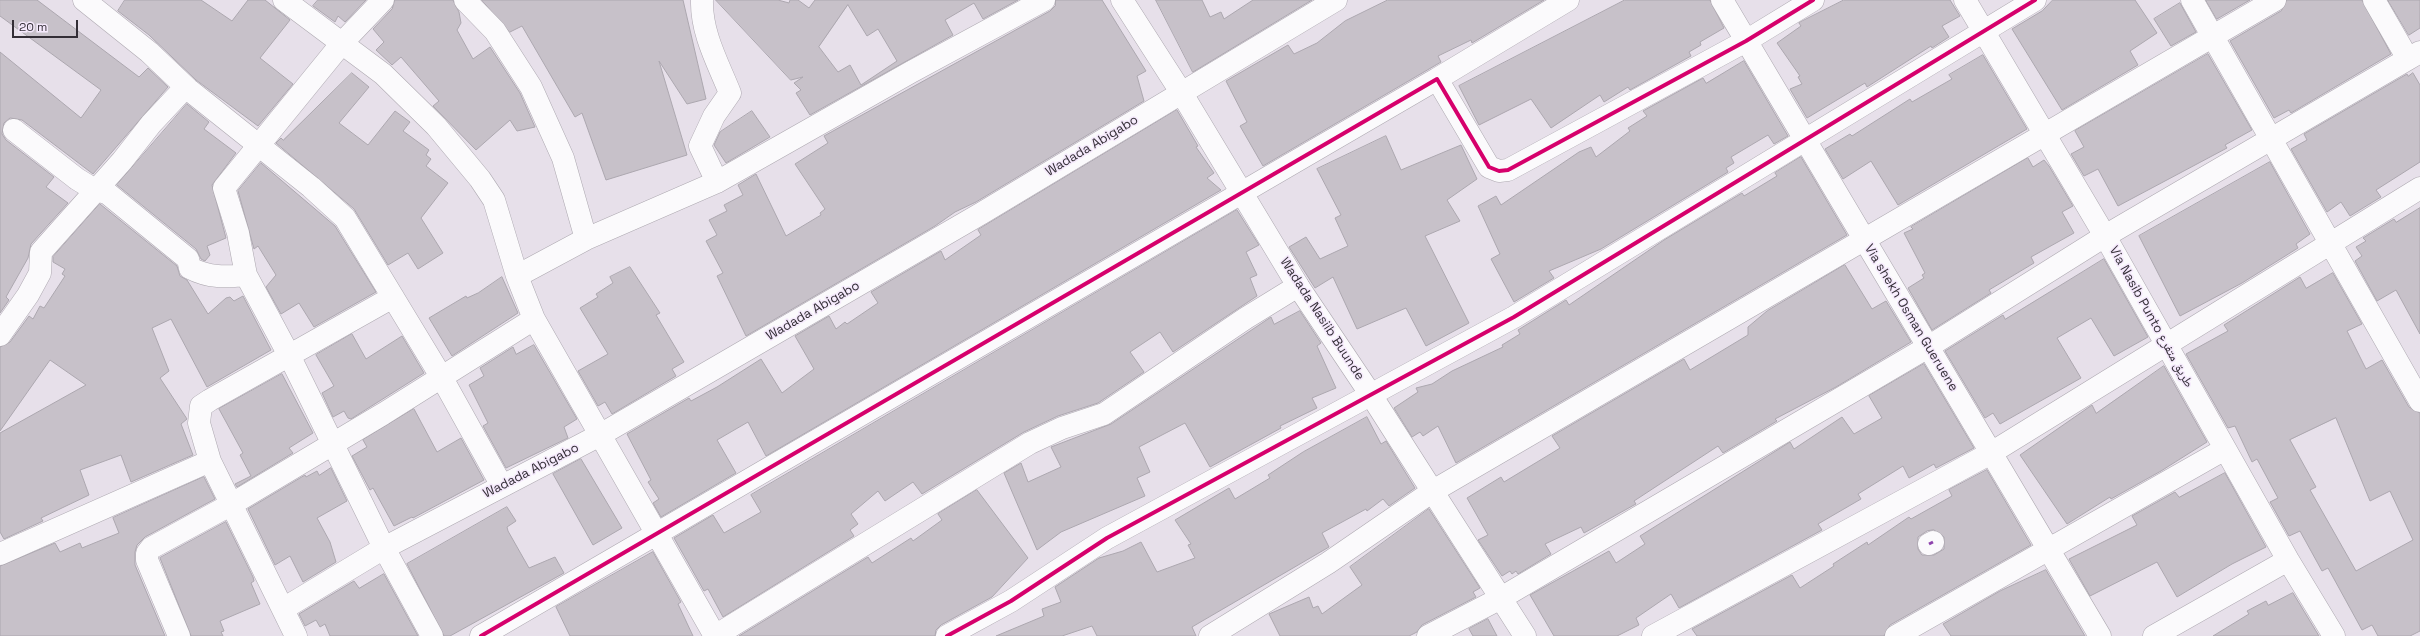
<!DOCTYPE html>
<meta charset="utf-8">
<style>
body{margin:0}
#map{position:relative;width:2420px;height:636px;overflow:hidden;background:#e7e0ea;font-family:"Space Grotesk",sans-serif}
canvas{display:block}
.scale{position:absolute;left:12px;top:20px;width:66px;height:18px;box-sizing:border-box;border:2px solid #332e36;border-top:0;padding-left:5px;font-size:12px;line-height:14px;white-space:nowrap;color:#332e36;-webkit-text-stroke:3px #f5e9fc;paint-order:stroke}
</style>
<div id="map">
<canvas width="2420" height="636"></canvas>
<div class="scale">20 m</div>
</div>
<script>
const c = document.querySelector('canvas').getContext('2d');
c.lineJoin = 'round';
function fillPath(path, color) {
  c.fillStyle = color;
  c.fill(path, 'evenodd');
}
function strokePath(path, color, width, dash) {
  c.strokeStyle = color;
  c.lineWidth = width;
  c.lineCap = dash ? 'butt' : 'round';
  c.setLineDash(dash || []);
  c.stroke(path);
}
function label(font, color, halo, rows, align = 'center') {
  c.font = font + ' "Space Grotesk","Noto Naskh Arabic",sans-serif';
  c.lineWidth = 3;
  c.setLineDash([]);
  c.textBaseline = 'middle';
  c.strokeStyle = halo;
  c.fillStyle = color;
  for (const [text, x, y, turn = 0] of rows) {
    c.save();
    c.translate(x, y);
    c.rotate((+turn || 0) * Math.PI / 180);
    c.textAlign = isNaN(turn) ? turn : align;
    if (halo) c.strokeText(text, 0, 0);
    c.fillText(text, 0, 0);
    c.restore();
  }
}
const building = new Path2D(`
 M0 0H37L139 77 148 68 168 87 93 174 22 120 10 118 4 123 2 134 6 140 54 177 46 187 68 203 31 244 28 258 6 297 9 300 0 313V52L81 118 101 90 0 16Z
 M125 0H201L232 21 248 0H265L290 20 260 58 293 84 258 126 196 80 149 35 118 11Z
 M318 0H366L345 22 338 16 335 22 313 6Z
 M395 0H453L459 12 461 23 457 30 473 59 490 47 520 93 535 127 517 131 510 120 476 150 433 106 439 101 401 57 392 65 376 50 384 42 373 29 392 9Z
 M482 0H683L706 99 687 104 659 61 687 155 606 180 582 113 575 117 522 26 510 32Z
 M716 0H778L789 3 790 0H798L809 8 815 0H1018L983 19 974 3 945 20 953 35 810 115 796 93 801 90 794 83 803 77 791 80ZM848 5 867 36 878 29 897 61 861 85 850 65 838 72 819 47Z
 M1056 0H1102L1146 71 1137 76 1144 101 976 202 955 212 935 226 746 336 717 276 723 273 706 241 717 235 709 220 727 211 724 205 743 195 738 185 756 174 786 236 821 215 820 213 825 209 795 164 828 143 824 136 1050 11 1055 6Z
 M1156 0H1202L1210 17 1221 12 1224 19 1253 0H1312L1193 72Z
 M1388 0H1544L1472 43 1471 40 1438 56 1441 62 1263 166 1240 126 1247 122 1226 81 1288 45 1294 54 1317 43 1345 21Z
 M1625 0H1710L1724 28 1700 42 1701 45 1689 52 1691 56 1630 90 1628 87 1604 102 1600 95 1551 128 1531 99 1479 125 1459 86Z
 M1844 0H1950L1960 16 1942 26 1949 37 1932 48 1931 46 1867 87 1865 83 1807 118 1790 89 1802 84 1798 77 1800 76 1777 43 1801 26 1799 23Z
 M2053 0H2135L2157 33 2130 51 2138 65 2062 110 2012 29 2042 11Z
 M2206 0H2250L2217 19Z
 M2287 0H2362L2391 54 2291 113 2289 110 2274 118 2230 41 2281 11Z
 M2388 0H2420V28L2409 35Z
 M2180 3 2196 32 2171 46 2154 19Z
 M2208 54 2252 130 2225 145 2227 148 2118 206 2098 169 2084 176 2071 154 2084 147 2075 131Z
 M1983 55 2027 129 1898 205 1871 161 1843 179 1825 149 1850 134 1852 136 1910 99 1912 102 1952 79 1949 75Z
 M1744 61 1788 136 1774 144 1768 135 1731 157 1734 163 1726 168 1728 172 1601 249 1549 271 1554 278 1514 302 1491 259 1500 254 1478 206 1496 196 1501 205 1579 152 1591 147 1596 157 1630 131 1628 128 1647 116 1643 111 1703 78 1706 83Z
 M352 73 369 87 339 123 368 145 395 111 410 122 403 131 429 150 426 155 431 159 426 166 448 183 421 218 443 253 418 269 408 253 388 265 354 209 276 143 281 138 283 140Z
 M2413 73 2420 85V162L2376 190 2381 197 2350 216 2341 202 2327 212 2291 149 2307 140 2304 134 2407 74 2408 76Z
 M187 104 209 122 204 129 236 153 212 185 226 238 207 246 210 255 205 261 201 259 196 249 117 185Z
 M1177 110 1198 146 1196 147 1214 173 1207 178 1221 190 766 456 748 422 717 440 736 473 661 517 653 503 659 499 648 482 651 480 627 434 689 398 691 401 717 387 761 359 782 393 814 369 795 336 829 316 836 329 845 322 847 324 878 303 871 292 941 251 945 260 981 235 978 230Z
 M752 111 770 137 726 163 714 145 720 132Z
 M1386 136 1401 170 1461 145 1477 179 1447 200 1460 221 1425 236 1469 323 1426 346 1406 308 1357 329 1333 277 1315 288 1289 247 1306 237 1320 259 1348 246 1335 218 1341 215 1317 169Z
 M1801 157 1847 235 1456 463 1438 426 1423 436 1420 432 1412 437 1394 408 1418 392 1416 388 1432 384 1452 371 1503 347 1502 345 1520 334 1518 330 1566 300 1569 305 1664 240 1742 193 1744 196 1777 176 1775 173Z
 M2028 158 2033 167 2044 160 2049 166 2073 206 2062 212 2074 233 2031 257 2034 263 1989 290 1991 293 1932 330 1908 288 1924 278 1922 275 1925 273 1904 233 1913 229 1911 227Z
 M2270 162 2310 234 2296 244 2298 248 2242 283 2180 316 2139 236Z
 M261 163 335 226 376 292 314 327 299 303 281 314 266 287 276 275 258 246 254 249 238 191Z
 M100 204 177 266 180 276 187 280 208 314 226 298 230 297 234 301 243 296 271 350 207 387 171 319 152 328 169 371 160 378 187 419 181 424 193 455 131 482 121 455 80 470 89 495 41 518 43 521 4 539 0 532V433L86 385 50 360 0 431V347L10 342 29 316 33 319 40 306 44 308 65 276 62 274 65 269 53 262V257Z
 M2420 208V334L2396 290 2377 301 2355 261 2362 256 2356 247 2366 241 2363 238 2394 219 2396 222Z
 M1237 210 1259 245 1246 252 1257 275 1250 278 1257 296 1173 352 1160 332 1130 352 1144 372 1098 403 1058 416 1024 432 922 494 913 482 885 501 878 491 851 514 858 524 850 530 854 536 723 617 708 589 704 591 674 538 713 515 724 533 761 512 751 495Z
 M2104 259 2148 337 2114 356 2091 318 2057 338 2081 378 2000 424 1993 413 1985 418 1945 351 2003 315 2005 319Z
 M1845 265 1872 309 1886 301 1911 342 1836 387 1775 419 1777 421 1723 453 1718 446 1634 501 1636 504 1634 505 1584 533 1581 527 1545 544 1551 554 1518 574 1516 571 1512 574 1510 571 1502 576 1478 540 1488 535 1467 498 1501 477 1504 482 1552 453 1560 448 1552 436 1684 359 1690 370 1748 335V327L1767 311Z
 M630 267 660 313 656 315 684 362 672 369 676 376 612 414 605 402 598 406 578 371 608 354 580 308 598 297 596 294 613 283 610 277Z
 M2333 273 2362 324 2347 331 2366 369 2382 360 2409 407 2420 413V631L2410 636H2378L2372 625 2362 630 2328 568 2322 571 2300 531 2289 536 2270 502 2278 498 2257 459 2252 462 2235 426 2228 428 2186 354 2228 331 2224 325 2300 277 2306 288ZM2336 418 2370 501 2390 491 2413 540 2356 571 2310 490 2316 487 2290 440Z
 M502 277 518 313 452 356 429 318 466 296 467 298 478 293Z
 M1300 311 1321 343 1317 346 1336 388 1312 398 1317 408 1280 426 1281 428 1210 467 1185 423 1139 447 1150 472 1137 478 1145 496 1061 532 1037 550 1004 473 1021 463 1028 482 1061 467 1051 447 1111 424 1271 317 1274 324Z
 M352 334 366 359 402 336 424 373 351 419 348 418 344 411 333 417 322 393 334 386 316 355Z
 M534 345 577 419 564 427 568 438 506 468 483 426 488 423 469 385 484 376 480 368 513 347 516 354Z
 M1924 364 1974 448 1936 468 1934 464 1909 478 1903 466 1858 494 1861 499 1818 524 1822 530 1679 608 1671 594 1636 618 1639 625 1617 636H1554L1530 595 1609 551 1616 563 1645 544 1640 536 1790 442 1794 449 1842 417 1854 434 1882 418 1869 396Z
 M2164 366 2207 442 2161 471 2111 499 2110 497 2067 524 2020 455 2092 405 2096 413Z
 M282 374 313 433 289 448 293 453 237 487 235 484 251 476 240 455 243 453 219 409Z
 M414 409 437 452 461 438 484 480 413 518 412 517 394 526 373 488 370 490 352 456 367 447 363 440Z
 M1367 417 1381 444 1386 441 1415 488 1389 506 1383 499 1367 511 1366 509 1322 533 1329 547 1192 627 1196 636H1097L1092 626 1062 636H996L1044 616 1042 609 1061 602 1055 587 1099 558 1123 551 1141 542 1157 572 1195 558 1188 545 1191 544 1175 520 1229 488 1235 499 1270 478 1268 475 1303 452Z
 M581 459 622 528 593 545 553 474Z
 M331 468 347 501 317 518 330 542 336 562 303 582 290 556 275 565 248 509 305 475 306 477 317 471 319 475Z
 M1987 470 2031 545 1890 625 1884 636H1697L1692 629 1792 575 1800 588 1834 566 1833 564 1867 542 1868 545 1909 517 1911 519 1952 496 1949 490ZM1934 530 1944 537V549L1934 555H1922L1918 549V537L1927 531Z
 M2225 473 2266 547 2232 564 2177 597 2157 562 2090 596 2069 559 2137 525 2132 516 2175 492 2179 497Z
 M204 477 215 499 145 537 137 545 135 552V565L165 636H0V566L55 543 60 552 80 543 82 548 119 533 113 518Z
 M977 490 1028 558 992 597 941 625 936 630 935 636H739L868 557 872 563 911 538 913 541 942 520 938 514Z
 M507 507 516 521 507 527 508 531 529 568 555 557 564 573 450 636H444L407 564Z
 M1429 509 1480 588 1473 592 1476 597 1422 625 1417 632 1409 636H1280L1269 614 1309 597 1313 608 1318 606 1322 614 1362 585 1350 567Z
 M226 522 253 577 254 581 251 583 260 604 220 621 224 631 221 632 223 636H191L160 558Z
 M653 552 681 602 678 604 693 636H570L556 607Z
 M2046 570 2085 636H1951L1943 624 2000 591Z
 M384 574 418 636H330L325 624 320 627 316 620 305 626 299 614 354 581 359 588Z
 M2293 593 2319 636H2213L2249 614 2247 611 2266 601 2268 605Z
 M1488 619 1497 636H1473L1469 629Z`);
const street = new Path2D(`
 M84 0 149 52 188 89 311 187 345 218 442 378 502 486
 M284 0 383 74 436 126 480 179 494 200 517 276
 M383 0 342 43 224 188 238 233 246 275 290 357 384 548 432 636
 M465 0 495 31 531 87 563 158 586 239
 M702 0C701 33 718 63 730 93L714 116 700 146 717 182
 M1722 0 2100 636
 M1965 0 2105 236 2288 560 2334 636
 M2192 0 2420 401
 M2374 0 2408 59 2420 52
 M1437 79 1568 0
 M14 130 77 179 95 190 107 193 188 259 190 268C209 278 226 277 246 275
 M0 335 28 295 40 273 41 252 122 161 151 124 179 94 188 89
 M1929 544 1933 542
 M0 554 210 461
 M283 609 384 548 600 435 982 213 1336 0
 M179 636 147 560V553L151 548 232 504 383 414 534 319
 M296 636 210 461 199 423 201 406 210 400 393 297
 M481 636 1437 79 1489 167 1499 171 1508 170 1746 41 1813 0
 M715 636 534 319 517 276 586 239 717 182 911 72 1044 0
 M715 636 1030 443 1062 428 1104 414 1246 318 1298 286
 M947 636 1011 601 1107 538 1514 317 2035 0
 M1210 636 1328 563 1433 491 2275 0
 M1428 636 1501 598 1928 347 2105 236 2408 59
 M1653 636 1991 453 2420 188
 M1896 636 2225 449
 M2154 636 2288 560`);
const secondary = new Path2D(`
 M1122 0 1181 92 1298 286 1371 395 1525 636`);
const quiet = new Path2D(`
 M1929 544 1933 542`);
const cycleway = new Path2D(`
 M481 636 1437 79 1489 167 1499 171 1508 170 1746 41 1813 0
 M947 636 1011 601 1107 538 1514 317 2035 0`);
const streetNames = [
 ["Wadada Abigabo",1092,146,-31],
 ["Wadada Abigabo",813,311,-30],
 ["Via Nasib Punto طريق متفرع",2151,317,61],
 ["Via shekh Osman Gueruene",1911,318,59],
 ["Wadada Nasiib Buunde",1322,319,57],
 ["Wadada Abigabo",531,471,-27]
];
fillPath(building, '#c7c1c9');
strokePath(building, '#aca7af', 1);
strokePath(street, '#ada8b0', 23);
strokePath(secondary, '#ada8b0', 23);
strokePath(street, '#fbfafc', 22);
strokePath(secondary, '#fbfafc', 22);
strokePath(quiet, '#8e44ad', 3, [6, 3]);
strokePath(cycleway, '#d6006c', 4);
label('13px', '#332e36', '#f5e9fc', streetNames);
</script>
